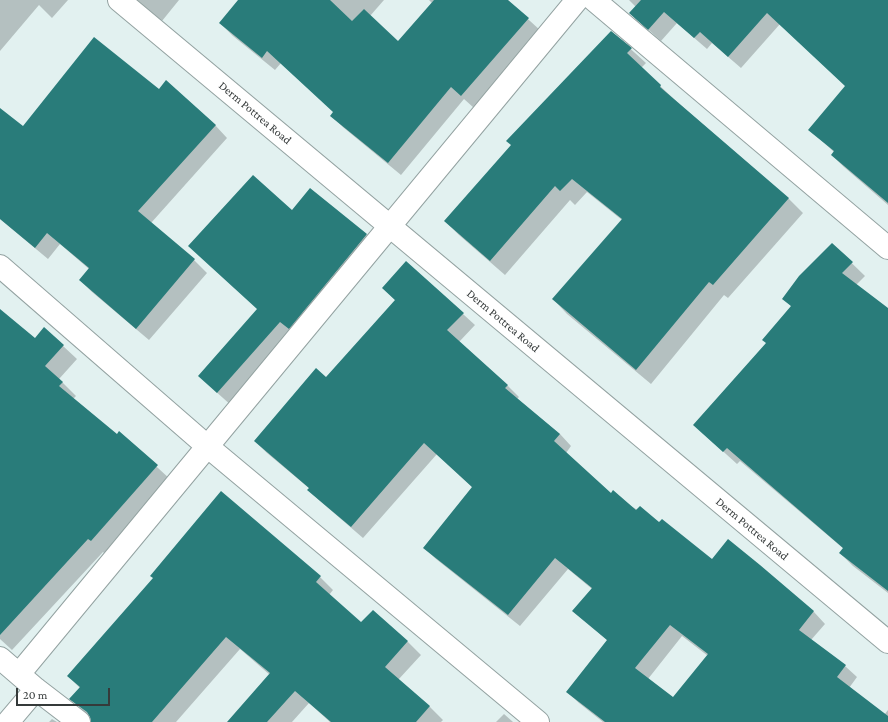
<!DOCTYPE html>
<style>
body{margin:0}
#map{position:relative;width:888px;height:722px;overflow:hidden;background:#e2f1f0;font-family:"Crimson Pro",serif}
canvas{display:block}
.scale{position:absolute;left:16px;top:688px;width:94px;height:18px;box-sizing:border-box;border:2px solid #353a3a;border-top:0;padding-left:5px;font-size:12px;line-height:14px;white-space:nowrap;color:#353a3a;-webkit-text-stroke:3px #fff;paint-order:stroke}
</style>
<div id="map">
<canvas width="888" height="722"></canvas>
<div class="scale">20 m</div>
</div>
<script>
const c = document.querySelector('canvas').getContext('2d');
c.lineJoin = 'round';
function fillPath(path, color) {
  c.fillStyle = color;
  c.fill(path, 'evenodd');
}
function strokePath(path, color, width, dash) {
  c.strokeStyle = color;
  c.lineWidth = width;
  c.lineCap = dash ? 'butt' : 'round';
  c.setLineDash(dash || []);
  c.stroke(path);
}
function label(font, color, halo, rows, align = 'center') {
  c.font = font + ' "Crimson Pro",serif';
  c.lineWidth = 4;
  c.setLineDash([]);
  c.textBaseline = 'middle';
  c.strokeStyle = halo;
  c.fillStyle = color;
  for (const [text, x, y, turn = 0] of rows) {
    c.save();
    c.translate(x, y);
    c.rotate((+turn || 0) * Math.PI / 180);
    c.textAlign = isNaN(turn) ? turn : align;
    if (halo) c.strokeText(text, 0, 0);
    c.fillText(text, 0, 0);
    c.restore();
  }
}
const shadow = new Path2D(`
 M0 0H68L52 18 39 5 0 51Z
 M136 0H179L162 21Z
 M239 0H384L370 16 398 43 432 3 429 0H507L541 31 474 108 464 99 401 175 344 128 331 116 334 112 281 63 275 70 233 36 220 23Z
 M629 0H809L888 72V205L844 167 832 155 834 152 810 130 846 86 780 24 741 68 712 43 707 49 677 23 661 41 630 13 636 7Z
 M612 32 646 63 641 68 675 100 789 199 803 213 728 298 724 295 651 384 567 314 553 299 622 220 587 192 575 205 570 200 505 275 459 235 445 221Z
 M159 90 215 125 227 138 151 223 194 260 207 273 149 340 92 292 80 280 89 269 60 244 48 259 0 219V109L23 127Z
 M292 211 366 235 380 249 232 406 214 390 258 309 189 246Z
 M832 244 865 276 856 285 888 310V593L853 566 840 553 844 549 740 461 737 464 694 425 767 343 792 307 783 298Z
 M406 262 475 325 459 342 508 386 519 397 517 399 560 434 571 446 566 453 611 494 659 523 712 561 760 566 814 612 825 624 811 640 845 666 857 677 849 688 884 715 888 710V722H603L579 703 567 692 608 641 574 611 592 589 568 569 520 626 436 559 424 548 473 488 437 454 363 538 320 501 309 490 310 489 267 453 255 441 327 378 396 301 383 288ZM682 636 708 656 673 699 648 679Z
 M0 311 35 339 63 346 77 359 59 379 76 396 73 399 117 435 119 432 171 480 105 554 103 552 12 650 0 639Z
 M320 577 333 590 329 595 361 624 408 642 421 655 398 680 430 707 443 720 441 722H330L309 703 292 722H228L270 675 240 649 176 722H92L91 718 70 699 80 688 68 676Z
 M504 714 513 722H496Z
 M52 719 57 722H49Z`);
const building = new Path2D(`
 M238 0H330L352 21 364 9 398 41 434 0H508L529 18 461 96 451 87 388 163 330 116 333 112 267 51 262 58 219 23Z
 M641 0H888V203L831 155 834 151 808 130 845 86 767 13 728 57 700 32 694 38 664 12 648 30 629 13Z
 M611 31 632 48 627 53 661 85 660 87 789 198 713 285 709 282 636 370 552 299 622 219 572 179 560 191 555 186 490 261 444 221 511 145 506 141Z
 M94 37 159 89 166 80 216 125 138 211 195 259 136 329 79 280 89 268 47 233 35 248 0 219V108L23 126Z
 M253 175 292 210 310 188 367 234 289 329 280 322 217 393 198 376 257 309 188 246Z
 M832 243 853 262 842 273 888 308V591L839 553 843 548 727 448 723 452 693 425 766 343 762 340 791 306 782 299 799 276Z
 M406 261 464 313 447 330 508 385 505 388 560 434 554 441 611 493 613 490 636 510 640 506 659 522 662 519 712 559 728 539 760 565 814 611 799 630 846 665 837 677 888 716V722H605L566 692 607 640 572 611 592 588 555 558 508 615 423 548 472 487 424 443 351 527 307 490 309 488 254 441 316 368 326 377 395 300 382 288ZM670 625 708 654 673 697 635 668Z
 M0 309 35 338 44 327 64 345 45 366 63 382 59 386 117 434 119 431 158 465 91 541 88 539 0 635Z
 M221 491 321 576 316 582 361 622 373 610 408 641 385 667 430 706 416 722H331L295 691 267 722H227L270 673 226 637 152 722H91L90 717 87 712 69 699 80 687 67 676 153 578 150 576Z`);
const minor = new Path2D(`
 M594 0 888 248
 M0 266 207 446 538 722
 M0 658 36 689 79 722
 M19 674 577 0
 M8 722 36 689`);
const tertiary = new Path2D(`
 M119 0 888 642`);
const streetNames = [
 ["Derm Pottrea Road",255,113,40],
 ["Derm Pottrea Road",503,321,40],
 ["Derm Pottrea Road",752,529,40]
];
fillPath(shadow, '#0003');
fillPath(building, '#297c7a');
strokePath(minor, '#93a2a1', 24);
strokePath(tertiary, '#93a2a1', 24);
strokePath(minor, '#fff', 22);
strokePath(tertiary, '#fff', 22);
label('12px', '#353a3a', '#fff', streetNames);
</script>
